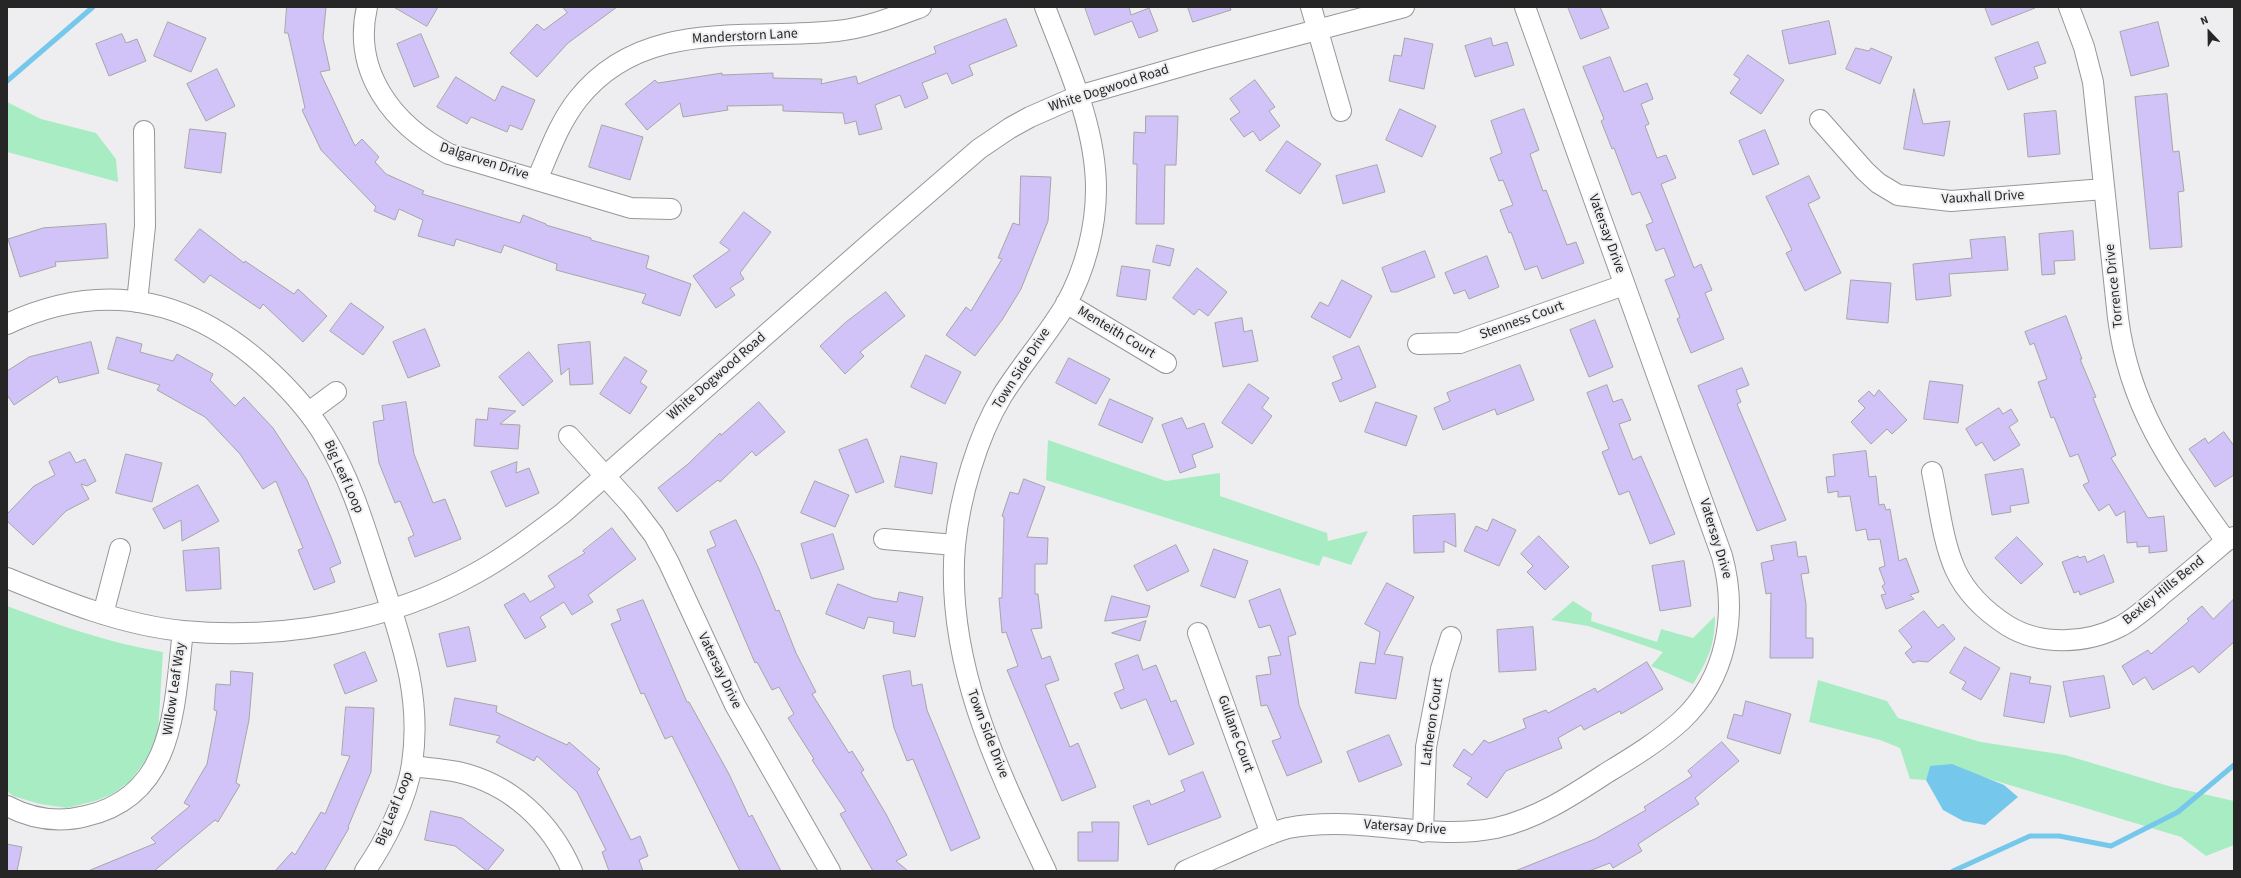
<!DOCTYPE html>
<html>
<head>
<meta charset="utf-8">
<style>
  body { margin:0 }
  #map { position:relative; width:2241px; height:878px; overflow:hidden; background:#eeeef0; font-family:"Source Sans 3",sans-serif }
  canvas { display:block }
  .frame { position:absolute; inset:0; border:8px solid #262627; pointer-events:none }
  .north { position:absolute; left:2189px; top:12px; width:40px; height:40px; -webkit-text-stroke:3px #eeeef0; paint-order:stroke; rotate:338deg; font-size:11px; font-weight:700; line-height:16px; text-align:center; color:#262627 }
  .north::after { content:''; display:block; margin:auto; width:14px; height:18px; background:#262627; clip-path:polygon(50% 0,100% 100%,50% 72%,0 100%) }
</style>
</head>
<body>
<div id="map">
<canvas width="2241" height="878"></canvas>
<div class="frame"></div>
<div class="north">N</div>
</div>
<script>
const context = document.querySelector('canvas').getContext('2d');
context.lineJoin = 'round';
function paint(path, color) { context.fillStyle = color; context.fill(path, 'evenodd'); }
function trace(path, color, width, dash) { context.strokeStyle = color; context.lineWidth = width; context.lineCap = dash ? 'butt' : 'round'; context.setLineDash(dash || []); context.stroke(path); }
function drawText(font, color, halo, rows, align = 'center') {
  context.font = font + ' "Source Sans 3",sans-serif'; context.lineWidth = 4; context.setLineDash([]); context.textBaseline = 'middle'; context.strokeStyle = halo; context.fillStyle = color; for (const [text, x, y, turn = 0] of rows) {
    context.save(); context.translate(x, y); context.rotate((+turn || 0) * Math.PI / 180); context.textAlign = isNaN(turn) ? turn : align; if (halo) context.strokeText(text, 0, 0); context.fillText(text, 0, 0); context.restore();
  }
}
paint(new Path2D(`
  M7,102L41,119L96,133L116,159L118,182L7,152Z
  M1048,440L1166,481L1220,473V496L1327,533L1328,541L1368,531L1351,565L1323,556L1319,566L1046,480Z
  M1573,601L1592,613L1591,621L1657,642L1661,629L1693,638L1715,616C1715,645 1708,660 1693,684L1651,666L1663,652L1588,626L1551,620Z
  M7,606C61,626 106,642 163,652L158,733L148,757L131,780L113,794L95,801L67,808L40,804L13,796L7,791Z
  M1818,680L1887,701L1898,718L1981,742L2065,755L2172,787L2234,801V845L2206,856L2181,837L1983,777L1930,766L1926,780L1910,779L1900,748L1880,740L1809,722Z`), '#a8ecc4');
paint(new Path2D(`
  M1952,764L2004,785L2018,797L1985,825L1963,821L1943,810L1926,780L1930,766Z`), '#75c8ec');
trace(new Path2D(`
  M7,81L93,7
  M1953,871L2030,836H2059L2111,846L2178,812L2234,765`), '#75c8ec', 5);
const building = new Path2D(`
  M287,7H326L323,38L330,70L320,72L355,146L362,139L379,157L375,162L386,174L424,191L422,194L520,223L523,215L546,224V225L591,238V240L649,256L646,268L691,284L680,316L642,303L646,294L556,270L557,264L504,245L501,253L456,239L454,246L418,236L423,220L399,209L395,220L374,211L376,207L321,150L302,110L305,108L288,33H285Z
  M394,7H438L427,26Z
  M563,7H617L568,43L537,77L510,53L537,24L544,30L567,13Z
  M1085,7H1129L1131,15L1149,8L1158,31L1139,38L1132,21L1095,35Z
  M1188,7H1230L1231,10L1193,22Z
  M1568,7H1600L1609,28L1581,39Z
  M1985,7H2035V8L1992,25Z
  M1006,19L1017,46L969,65L973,75L952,84L947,73L922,83L928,98L905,108L900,95L875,105L882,129L859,135L856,121L845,124L843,113L783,111V105L727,106L728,110L683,117L680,103L647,130L625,104L655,80L658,83L722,73V75L773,73V78L822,79L821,84L856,76L858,84L936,53L934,47Z
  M1829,21L1836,54L1789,64L1782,31Z
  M168,22L206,38L191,72L154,56Z
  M2158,22L2169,66L2131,76L2120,32Z
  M122,34L126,43L137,39L146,61L109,76L96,44Z
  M421,34L439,77L414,87L397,44Z
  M1405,38L1433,44L1424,89L1389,81L1394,55L1401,56Z
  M1491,38L1493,46L1507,42L1514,65L1475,77L1465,46Z
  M2038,42L2046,63L2034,67L2038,78L2008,90L1995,58Z
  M1856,48L1869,51L1871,48L1892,57L1880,84L1846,69Z
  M1748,55L1784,80L1761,114L1730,93L1740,79L1734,75Z
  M1610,57L1624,92L1647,83L1653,99L1641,104L1649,124L1645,126L1657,158L1666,155L1676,178L1661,184L1694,268L1701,264L1712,290L1705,293L1724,339L1691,353L1677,319L1680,317L1665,280L1675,276L1664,248L1656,251L1646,225L1653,222L1640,192L1632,195L1614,148L1612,149L1601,121L1604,119L1583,67Z
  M217,69L235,106L206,121L187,84Z
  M456,77L495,101L502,86L535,100L522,130L510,125L507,132L471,117L467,124L437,107Z
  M1255,80L1275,107L1269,111L1280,126L1260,141L1253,131L1244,137L1230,119L1240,112L1230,99Z
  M1914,89L1923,124L1950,121L1944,156L1904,149Z
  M2167,94L2173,152L2179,151L2184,191L2178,192L2182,247L2150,249L2135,97Z
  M1400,109L1436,126L1422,157L1386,140Z
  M1524,109L1539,150L1530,154L1543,191L1546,190L1567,245L1576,242L1584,263L1542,279L1537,266L1525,270L1511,232L1509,233L1500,210L1513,205L1503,180L1499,181L1490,158L1502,153L1491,121Z
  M2056,111L2060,154L2028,157L2024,114Z
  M1146,116H1178L1176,165H1165L1164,224H1136L1137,164H1133L1134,132L1145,133Z
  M602,125L643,137L630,180L589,167Z
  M190,129L226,133L221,173L185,168Z
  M1765,130L1779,164L1753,175L1739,141Z
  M1287,141L1321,164L1300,194L1266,171Z
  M1377,165L1385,192L1343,204L1336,176Z
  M1021,176L1051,177L1048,221L1021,289L1002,320L975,356L946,335L966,307L971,311L1002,259L998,258L1013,223L1019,225Z
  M1809,176L1820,198L1808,204L1841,273L1805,291L1786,253L1792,250L1766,197Z
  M744,212L771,232L740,273L744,279L730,288L735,295L716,308L693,276L730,250L720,243Z
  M106,224L108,258L55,262L56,266L20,277L8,239L43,228Z
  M200,229L244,263L245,261L294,294L298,289L327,316L303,342L263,304L260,309L210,275L204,283L175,260Z
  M2073,231L2075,260L2054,261L2055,274L2042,275L2039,234Z
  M2005,237L2008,270L1949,274L1951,296L1916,300L1913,264L1972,258L1970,240Z
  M1157,245L1174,249L1170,266L1153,262Z
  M1425,251L1435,277L1397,292H1391L1382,268Z
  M1487,256L1499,287L1469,299L1465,290L1454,294L1445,273Z
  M1122,266L1150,270L1146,300L1117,296Z
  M1197,268L1227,292L1208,316L1199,309L1194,315L1173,298Z
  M1342,280L1372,296L1350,338L1311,317L1320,302L1328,306Z
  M1851,280L1891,283L1888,323L1847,319Z
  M886,292L905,316L860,352L864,356L845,374L820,346L846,322Z
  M351,303L384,327L363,355L330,331Z
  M2066,316L2082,359H2080L2096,397L2093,398L2116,455L2111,458L2148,518L2164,516L2167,551L2149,553V546L2137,547V542L2127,543L2125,511L2116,516L2109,504L2099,511L2083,485L2089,482L2078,454L2070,457L2054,417L2051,418L2038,382L2047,379L2034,343L2030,345L2025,332Z
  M1242,318L1244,332L1252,330L1258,361L1223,367L1215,323Z
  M1595,320L1613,367L1589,377L1570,330Z
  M425,329L440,366L408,378L393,342Z
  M117,337L142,344L140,352L173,361L177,354L213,374L210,380L235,406L244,397L273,428L307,480L331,537L341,563L330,568L335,582L314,590L298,550L303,548L276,481L263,489L240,454L205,417L157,390L160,385L108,369Z
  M91,342L99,373L59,383L57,376L14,405L7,395V371L29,357Z
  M590,342L593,384L570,385L569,368L561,375L558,345Z
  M1359,346L1376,387L1340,402L1332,383L1342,379L1333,357Z
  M529,352L553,381L523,406L499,377Z
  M926,355L961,372L945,404L911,387Z
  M625,357L647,371L640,382L647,387L630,414L600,394Z
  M1069,358L1110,379L1096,404L1056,383Z
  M1520,365L1534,400L1497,415L1495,409L1443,430L1434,408L1450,401L1447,393Z
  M1742,368L1749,385L1736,390L1741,402L1737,404L1786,520L1757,531L1698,386Z
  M1930,381L1963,385L1958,423L1924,419Z
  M1249,384L1269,398L1262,408L1272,416L1252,444L1222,423Z
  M1607,385L1613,402L1622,399L1631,420L1619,424L1633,460L1641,456L1675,534L1650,544L1629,491L1619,495L1602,452L1609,449L1587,393Z
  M1879,390L1907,420L1892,434L1887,429L1871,444L1851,422L1865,408L1858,401L1869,391L1874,396Z
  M1110,399L1153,418L1142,443L1099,425Z
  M406,402L414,454L433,503L445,499L461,539L415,557L408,538L414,535L400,501L395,503L379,463L373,422L384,420L382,406Z
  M759,402L785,432L756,456L752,451L720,482L718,480L677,512L658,488L688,464L720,433L721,435Z
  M1376,402L1417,416L1406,446L1365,432Z
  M489,408L516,411L500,424L520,425L518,449L474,446L476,419L487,420Z
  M1999,408L2003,414L2011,409L2018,421L2009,427L2020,445L1994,461L1982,442L1976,446L1966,429Z
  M1182,418L1187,429L1204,423L1213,447L1192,455L1196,467L1180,473L1162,425Z
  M2224,432L2234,446V475L2215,487L2189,449L2205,438L2208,443Z
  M867,439L884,482L856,493L839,450Z
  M1866,451L1869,477L1876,476L1879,505L1884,504L1886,510L1890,509L1899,561L1906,558L1919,592L1910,595L1914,599L1886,609L1881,595L1886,594L1882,586L1885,584L1879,568L1885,566L1880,539L1868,540L1866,529L1856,531L1850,496L1838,497V491L1828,493L1826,477L1835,476L1833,455Z
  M70,452L76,463L85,459L96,481L87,486L81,484L89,499L66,511L33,545L7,521V514L34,486L55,475L49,462Z
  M126,454L162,463L152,502L116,493Z
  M901,456L937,463L932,494L895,487Z
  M517,462L516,473L529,468L539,493L506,507L491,472Z
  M2023,469L2029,503L2010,506L2011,512L1992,515L1985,475Z
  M1024,479L1045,487L1027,537L1048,538L1047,564H1035V594H1038L1042,628L1031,629L1042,659L1050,656L1059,680L1045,685L1070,747L1078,743L1096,787L1062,801L1007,670L1018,666L1006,632L1002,633L999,598H1002L1004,517L1002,516L1010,492L1018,494Z
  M815,481L849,495L835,527L801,513Z
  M198,485L219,521L182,541L181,520L164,529L153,509Z
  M1455,514L1456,547L1444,541V552L1414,553L1413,516Z
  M1493,519L1516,530L1499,566L1464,551L1476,526L1487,531Z
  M736,520L759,569L776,611L779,610L796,653L816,692L812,694L849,753L852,751L864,770L861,772L886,814L907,855L896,861L908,871H873L840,814L846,811L812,760L814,759L788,718L794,714L779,687L772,690L757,662L755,663L707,550L716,546L710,532Z
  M612,528L636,559L588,595L593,602L572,615L564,602L540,617L546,627L525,639L504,605L524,593L530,602L555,587L548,576L585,553L583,551Z
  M833,534L844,569L811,579L801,544Z
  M1539,536L1569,567L1545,590L1527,572L1533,566L1521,554Z
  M2017,537L2043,564L2021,584L1995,558Z
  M1796,542L1798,557L1806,556L1809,573L1801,574L1806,604V638H1813V658H1770L1771,593L1766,594L1761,563L1774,560L1771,546Z
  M1176,545L1189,571L1147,591L1134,566Z
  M219,548L221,589L186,591L183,551Z
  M1214,549L1248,561L1235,598L1201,586Z
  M2104,555L2114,582L2080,595L2079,591L2074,593L2062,562L2078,556L2079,558L2085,556L2087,562Z
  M1684,561L1691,606L1660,611L1652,566Z
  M1387,583L1414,597L1384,654L1403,657L1396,699L1355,693L1360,662L1375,664L1380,632L1365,624Z
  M838,584L873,598L897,602L899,592L923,597L915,637L893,633L894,622L868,617L864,629L826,614Z
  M1280,589L1296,634L1288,637L1299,705L1322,762L1287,776L1272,741L1281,738L1267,705L1261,706L1256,676L1271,674L1268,657L1281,655L1270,625L1259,628L1249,601Z
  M1112,596L1150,606L1147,617L1105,621Z
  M2234,599V642L2199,673L2193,666L2153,690L2145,677L2133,685L2122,666L2148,650L2151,654L2189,621L2187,619L2202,606L2213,619Z
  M643,600L687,702H689L729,774L749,817L752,815L781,871H740L672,736L665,739L644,693L641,694L611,624L621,620L617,610Z
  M1924,611L1938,628L1943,624L1955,639L1928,662L1918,661L1913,663L1905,653L1912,647L1899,631Z
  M1146,621L1140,641L1112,633Z
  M469,627L476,661L447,667L439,634Z
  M1533,627L1536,670L1499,672L1497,630Z
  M1965,647L2000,668L1981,700L1962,689L1966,682L1950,673Z
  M365,652L377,681L345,694L334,665Z
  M1138,655L1143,670L1156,665L1171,702L1176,700L1194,744L1169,755L1146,699L1121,709L1114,693L1124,689L1115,664Z
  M1647,662L1663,689L1621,714L1620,711L1584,730L1581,725L1558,738L1562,748L1506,771L1487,798L1467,784L1472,778L1453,766L1464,749L1472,755L1484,740L1489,743L1526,728L1523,719L1546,710L1548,713L1595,688L1597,692Z
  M231,671L253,673L249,720L236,783L240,785L218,822L215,820L154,871H88L156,843L151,838L190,806L184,803L207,764L217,711L214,710L216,684L230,685Z
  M910,671L912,686L922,684L927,710L980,838L951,851L913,759L907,761L894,728L883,676Z
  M2011,673L2031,677L2029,683L2051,686L2044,723L2004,716Z
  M2104,676L2110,708L2070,717L2063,682Z
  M455,698L497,706L496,712L567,745L569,742L600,769L597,772L631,840L640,836L648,856L639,860L643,871H609L602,852L606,850L577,792L537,756L534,761L496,742L500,736L450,725Z
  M1746,701L1791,714L1780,754L1727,738L1734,714L1742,716Z
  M346,707L374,708L371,772L348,827L349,828L324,871H275L292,852L295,855L321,812L325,814L350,756L342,755Z
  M1389,735L1402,765L1359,782L1347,752Z
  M1722,742L1739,761L1695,798L1699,804L1638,844L1642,851L1613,868L1610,863L1589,871H1515L1595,839L1646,810L1644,807L1692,776L1688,771Z
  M1203,772L1221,817L1148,845L1133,806L1149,800L1151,805L1185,791L1181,781Z
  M431,811L462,818L504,850L487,871L455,846L425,840Z
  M1092,822H1119L1118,861H1078V832H1092Z
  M7,844L22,847L17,871H7Z`);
paint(building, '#d1c2f8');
trace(building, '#a6a5a7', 1);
const minor = new Path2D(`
  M367,7C352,72 393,125 449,154L631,208L671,209
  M1045,7C1067,65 1096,126 1096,189C1096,228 1085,270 1066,304C1047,336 1022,364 1002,396C977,437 960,497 955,545C945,662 997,768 1046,871
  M1311,7L1341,111
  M2069,7L2084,47L2093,82L2118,318C2130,411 2174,468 2226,541
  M1820,120L1865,171L1878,183L1898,195L1951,201L2104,189
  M537,180C549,152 559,123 578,99C643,17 747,41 837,31C866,28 894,17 921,7
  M137,302L145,226L144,131
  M1066,303L1166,363
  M7,324C106,278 194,299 272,373C292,392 311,413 325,437C352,481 366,531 382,580C402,643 422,697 412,764C407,799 385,842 365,871
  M1418,344L1460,343L1624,285
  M309,412L336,392
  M569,436L632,506L654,535L669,563L735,705L830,871
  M1932,472C1939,504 1942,539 1955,569C1966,593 1986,612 2008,626C2041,646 2087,644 2121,626C2137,617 2150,605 2164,593C2185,576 2206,558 2226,541L2234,537
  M884,539L955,545
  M7,578C63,601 122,625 183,631C281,640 390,622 476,573C507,556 535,534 563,513L876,238L979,149L1010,128L1030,117L1078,96L1207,59L1404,7
  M103,614L120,549
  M1198,633L1271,834
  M412,766C427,768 443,769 458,772C511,784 551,822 572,871
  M7,806C32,819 59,823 86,816C176,796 174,704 183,631
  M1423,832L1426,747L1441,669L1451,637
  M1185,871C1207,861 1229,852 1251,842C1263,837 1276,831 1288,828C1303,825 1319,824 1335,824C1389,824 1441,839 1496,828C1536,819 1570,797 1605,774C1631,758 1658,742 1681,721C1727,678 1738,614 1722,556L1525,7`);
trace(minor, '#979799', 22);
trace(minor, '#fff', 20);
drawText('14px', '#262627', '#eeeef0', [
  ["Manderstorn Lane",745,37,-3],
  ["White Dogwood Road",1109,89,-18],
  ["Dalgarven Drive",484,162,18],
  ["Vauxhall Drive",1983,198,-3],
  ["Vatersay Drive",1606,234,70],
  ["Torrence Drive",2115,286,-96],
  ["Stenness Court",1522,321,-20],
  ["Menteith Court",1116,333,31],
  ["Town Side Drive",1022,369,-57],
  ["White Dogwood Road",717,377,-41],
  ["Big Leaf Loop",343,477,66],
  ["Vatersay Drive",1715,539,73],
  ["Bexley Hills Bend",2164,591,-39],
  ["Vatersay Drive",719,671,64],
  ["Willow Leaf Way",175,689,-82],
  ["Latheron Court",1433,722,-82],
  ["Town Side Drive",987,734,69],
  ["Gullane Court",1235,734,70],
  ["Big Leaf Loop",395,809,-68],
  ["Vatersay Drive",1405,828,4]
]);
</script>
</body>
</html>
